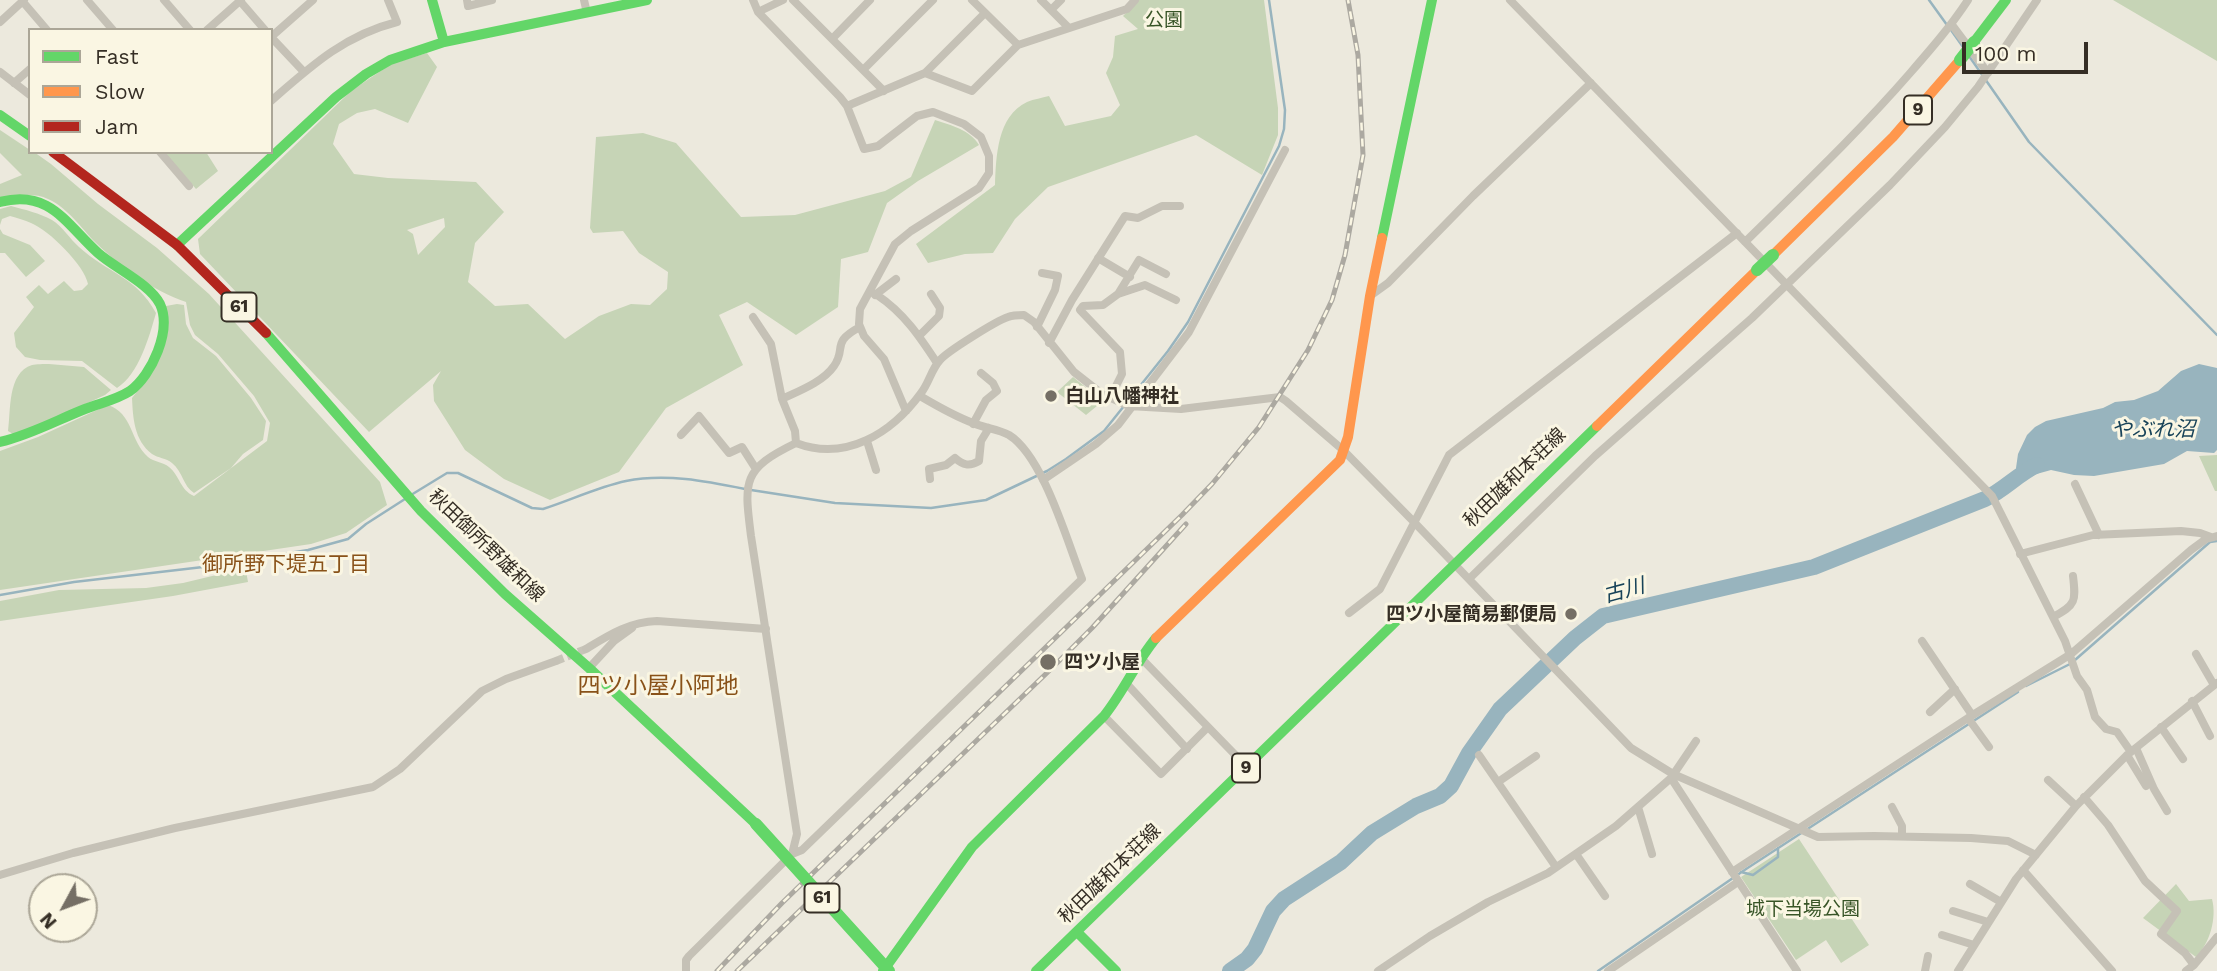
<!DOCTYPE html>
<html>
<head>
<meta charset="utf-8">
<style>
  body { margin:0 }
  #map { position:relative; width:2217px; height:971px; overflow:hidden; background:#ece9dd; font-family:"Work Sans",sans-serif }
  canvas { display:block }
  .legend { position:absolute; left:28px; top:28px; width:245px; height:126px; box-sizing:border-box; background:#faf6e3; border:2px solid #aba697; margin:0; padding:9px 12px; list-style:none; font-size:21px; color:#352e25 }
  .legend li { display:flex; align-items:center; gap:14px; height:35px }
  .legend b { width:35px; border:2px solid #aba697 }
  .north { position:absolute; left:28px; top:873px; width:70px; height:70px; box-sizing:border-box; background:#faf6e3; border:2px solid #aba697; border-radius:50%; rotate:229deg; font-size:19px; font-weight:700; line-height:28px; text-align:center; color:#352e25 }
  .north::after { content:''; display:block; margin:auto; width:24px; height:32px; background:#756f65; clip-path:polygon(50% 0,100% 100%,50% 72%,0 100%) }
  .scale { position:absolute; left:1962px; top:42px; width:126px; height:32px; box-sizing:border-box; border:4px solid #352e25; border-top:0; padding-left:9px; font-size:21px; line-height:24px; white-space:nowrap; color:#352e25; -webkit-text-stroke:5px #faf6e3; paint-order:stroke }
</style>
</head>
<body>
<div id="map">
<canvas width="2217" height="971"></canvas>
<ul class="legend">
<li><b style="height:9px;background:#63d668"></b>Fast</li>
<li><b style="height:9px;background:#ff974d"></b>Slow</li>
<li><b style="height:9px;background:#b3261e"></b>Jam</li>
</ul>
<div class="north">N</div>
<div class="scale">100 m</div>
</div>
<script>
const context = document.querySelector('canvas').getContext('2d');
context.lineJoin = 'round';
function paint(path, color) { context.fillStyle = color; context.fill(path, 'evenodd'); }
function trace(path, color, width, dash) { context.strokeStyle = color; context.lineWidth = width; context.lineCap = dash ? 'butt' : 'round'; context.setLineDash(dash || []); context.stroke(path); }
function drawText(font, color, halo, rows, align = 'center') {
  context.font = font + ' "Work Sans","Noto Sans JP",sans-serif'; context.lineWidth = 6; context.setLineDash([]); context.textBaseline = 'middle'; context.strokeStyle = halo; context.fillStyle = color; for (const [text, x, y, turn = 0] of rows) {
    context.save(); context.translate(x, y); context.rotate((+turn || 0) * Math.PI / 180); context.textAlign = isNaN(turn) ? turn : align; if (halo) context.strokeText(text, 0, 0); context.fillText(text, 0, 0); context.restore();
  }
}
paint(new Path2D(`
  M1139,0H1264L1278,108V135L1262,175L1196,135L1048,187L1015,219L993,253L965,254L928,263L916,244L995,185C996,157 997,116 1027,102C1034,99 1042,98 1049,96L1065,126L1111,116L1120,105L1106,73L1113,57L1115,36L1138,29L1123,16Z
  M2113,0H2217V61Z
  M427,53L437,67L408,123L375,109L357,113L339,124L333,144L354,174L388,178L476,182L504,212L475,243L468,282L495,306L528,304L565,339L599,316L631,304L650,305L667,289L668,272L639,253L623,231L593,233L590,228L596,137L643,133L676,143L741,217L795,215L885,191L911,177L935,120C951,125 970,130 979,145L918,181L887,203L868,252L841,259L838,307L796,335L747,302L719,315L743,365L666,408L619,472L550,500L504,479L465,450L434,401L433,385L441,371L369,432L200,254L198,239L351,91L391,64ZM444,218L445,227L418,255L413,234L407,230Z
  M0,130L30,150V152H34L51,164L98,204L157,248L209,294L380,482L387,505L346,533L311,544L0,590V451L38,437L108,405C133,413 130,441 148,457C154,462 163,462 169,467C180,476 180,490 194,496L267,441L270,423L254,396L218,354L195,335L190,325L186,302C153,291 121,267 96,243C81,228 68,208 48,199C33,192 16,196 0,198V184L22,175L0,153Z
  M164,152H206L218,171L196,189Z
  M11,206C26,210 39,213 52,220C63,227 70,239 79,247C107,273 136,276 156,313C149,337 139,374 117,388L82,361L40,360L25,357L16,347L14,333L34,307L26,297L39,285L48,294L64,281L74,291L82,290L88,284C85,266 49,230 31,223C25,220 17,218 10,216L2,219L0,225V209Z
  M0,229L3,234L30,245L45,261L26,277L5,253H0Z
  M177,304L184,305L186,324L193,338L216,356L251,398L266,421L263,440L243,454L231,468L194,493C183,486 183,472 172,463C166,458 158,458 152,454C134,440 133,418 132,398L153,371L164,339L166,306Z
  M49,364L84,367L111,390L105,395L40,425L13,434L8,431C11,411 7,373 32,365C36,364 44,364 49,364Z
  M1073,377L1103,401L1086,415L1057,392Z
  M2217,455V491H2215L2199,456Z
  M233,571H246L248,582L173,596L0,621V601L59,590L146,588L183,583Z
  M1799,839L1869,945L1841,963L1826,940L1796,960L1741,877Z
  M2176,884L2189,901L2212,899C2217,918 2210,943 2196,957L2143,918Z`), '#c6d4b6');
paint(new Path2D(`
  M2199,364L2217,368V450L2214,453L2187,451L2164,464L2094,476L2074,475L2051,470L2033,475L2017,474L2016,468L2018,454L2027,435L2035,427L2046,421L2103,408L2115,402L2134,400L2158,391L2181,371Z`), '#98b4be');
trace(new Path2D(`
  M1929,0L1947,25
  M1951,30L1963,47
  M1969,56L2029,142L2217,335
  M751,490L835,503L931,508L986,500L1047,471L1066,459L1104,431L1168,351L1188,322L1279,146L1284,129L1285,110L1269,0
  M411,495L447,473H458L532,508L543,509C571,500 598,487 626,481C665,473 706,481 745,489
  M0,595L74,582L203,567L308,550L348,539L366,524L405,499
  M2075,660L2210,542L2217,541
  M2026,686L2070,664
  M1741,872L1753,875L1778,857V848
  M1598,971L1746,869L2018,692`), '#98b4be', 2.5);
trace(new Path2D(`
  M1230,971L1247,959L1255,949L1273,911L1284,899L1341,862L1372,833L1416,806L1440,796L1451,786L1469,753L1500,709L1575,638L1603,616L1814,567L1985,499C2004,490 2018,474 2037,465`), '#98b4be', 16);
trace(new Path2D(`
  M556,661L586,649`), '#c7c4b8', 8, [8, 4]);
trace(new Path2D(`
  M87,0L113,30
  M164,0L190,30
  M239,0L265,30
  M467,0L468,6L492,0
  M584,0L587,13
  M753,0L758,12L840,97L847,106L864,149L878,146L917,116L933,112L964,124L981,137L989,156V173L979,188L911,231L895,244L860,309L859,324L864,336L884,359L906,411
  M793,0L884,91
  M972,0L1018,45
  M1041,0L1068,27
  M1510,0L1992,496L2065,641L2077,676L2087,690L2095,717L2106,729L2117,732L2131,752
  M23,2L47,30
  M1051,10L1061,0
  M758,12L783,0
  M0,22L24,0
  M1952,25L1988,73
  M207,30L241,0
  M271,37L313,0
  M271,37L304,72
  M832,39L870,0
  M863,70L933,0
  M0,72L30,95
  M925,73L972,91L1018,45L1127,9L1135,0
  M14,83L30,69
  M271,101C311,66 345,35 397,22L388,0
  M847,106L925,73L985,13
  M160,152L189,186
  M1745,242C1801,187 1859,132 1911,72C1931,49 1951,26 1968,0
  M1098,258L1130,277
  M1118,294L1139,260L1166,274
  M875,295L896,279
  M877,295C904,313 920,337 937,363
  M1370,296L1388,283L1473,196L1591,83
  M753,317L771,344L782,399L795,431L796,443
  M1037,327L1055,290L1058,276L1042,273
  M920,335L939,316L940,308L931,294
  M1049,343L1072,300L1125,216L1138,218L1162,206H1180
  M1110,398L1122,374L1120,352L1080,310L1083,306L1103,305L1118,294L1145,285L1176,300
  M782,399C799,391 823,382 834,366C847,348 830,343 860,327
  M973,424L986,400L997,391L993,383L981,373
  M681,435L699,416L729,453L742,447L756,469
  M867,441L876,470
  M930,479L929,469L946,465L955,458C963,465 969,467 979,461L981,441L989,428
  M1043,480L1096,444L1118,425L1189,332L1285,150
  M2075,484L2099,535
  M2020,554L2093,535L2181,531L2200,533L2211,537
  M1469,579L1595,456L1752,318L1890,185L1945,127L1978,87L2037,0
  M1349,613L1380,589L1449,455L1737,233
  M2053,617C2076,605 2076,601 2073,576
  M1922,641L1972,715
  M586,649C609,635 629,622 657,621L766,629
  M2196,654L2214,685
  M1140,657L1247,767
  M589,668L614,641L632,628
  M1126,683L1187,749
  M2192,701L2210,736
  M1930,712L1955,689
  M1104,716L1161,774L1208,727
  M1968,718L1989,747
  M2161,727L2183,759
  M2136,748L2154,789L2167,811
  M1479,755L1556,867
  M2127,755L2146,786
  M1671,778L1797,971
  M2048,780L2076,806
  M1498,782L1536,756
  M2084,797L2108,825L2145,881L2177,911L2161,934L2185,953L2194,965
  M1638,807L1652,854
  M1892,807L1902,826V836
  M792,854L797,834L751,536C744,481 742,469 796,443C846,462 892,433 921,393C929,383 931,370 940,360C948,351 996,321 1008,317C1013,315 1019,315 1024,315L1034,322L1074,372L1102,394L1129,406L1181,409L1280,397L1286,401L1343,450L1413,521L1631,748L1673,774L1818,837L1874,836L1971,838L2008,841L2036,855
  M1576,854L1605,896
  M2023,870L2112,971
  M1732,872L1968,718L2071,654L2191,550L2206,539L2217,536
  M0,875L73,853L175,828L373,787L400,769L482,691L506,679L556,661
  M1970,884L2001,902
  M1953,911L1988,922
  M1942,935L1974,945
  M686,971V960L689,956L792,854L802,850L1082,579C1067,541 1043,456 1009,435C998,429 984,428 973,423C954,416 937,406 920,396
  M1378,971L1430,936L1488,902L1548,873L1616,826L1671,778L1696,741
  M1608,971L1738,882
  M1925,971L1928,956
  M1958,971L2016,879L2076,806L2127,755L2217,683
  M2186,971L2194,965L2217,937`), '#c5c1b6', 8);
trace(new Path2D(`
  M432,0L444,42
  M1974,42L2006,0
  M0,115L30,136
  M0,202C50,189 66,224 98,253C115,268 150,284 160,304C172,330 152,375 130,391C116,400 100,403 85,409C57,420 30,435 0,442
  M1382,238L1432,0
  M177,245L336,97L366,74L390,60L444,42L647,0
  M266,333L421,511L505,594L589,668L756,824
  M1077,932L1116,971
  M883,971L972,847L1104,716C1124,691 1136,662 1156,638
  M1036,971L1597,426`), '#63d668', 10);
trace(new Path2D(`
  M1773,255L1893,137L1960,60
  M1597,426L1757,270
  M1156,638L1340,460L1348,437L1370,296L1382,238`), '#ff974d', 10);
trace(new Path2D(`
  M53,152L177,245L266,333`), '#b3261e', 10);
const rail = new Path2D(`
  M717,971L782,903L1182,515L1212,484L1259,427L1308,350L1332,300L1345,255L1363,155L1358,55L1348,0
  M737,971L1053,667L1092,628L1186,524`);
trace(rail, '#aca9a1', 5);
trace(rail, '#faf6e3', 2.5, [8]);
trace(new Path2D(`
  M1960,60L1974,42
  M1757,270L1773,255
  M756,824L889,971`), '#63d668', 12);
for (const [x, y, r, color] of [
  [1051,396,7,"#756f65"],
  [1571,614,7,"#756f65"],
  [1048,662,9,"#756f65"]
]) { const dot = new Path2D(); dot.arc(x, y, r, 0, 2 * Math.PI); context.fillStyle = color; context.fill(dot); trace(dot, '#faf6e3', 2.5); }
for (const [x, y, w] of [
  [1918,110,28],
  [239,307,35],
  [1246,768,28],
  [822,898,35]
]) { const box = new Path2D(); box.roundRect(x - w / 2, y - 14.5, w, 29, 5); context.fillStyle = '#faf6e3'; context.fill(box); trace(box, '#352e25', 2); }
drawText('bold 18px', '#352e25', null, [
  ["9",1918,110],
  ["61",239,307],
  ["9",1246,768],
  ["61",822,898]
]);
drawText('19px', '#385527', '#faf6e3', [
  ["公園",1164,20],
  ["城下当場公園",1803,909]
]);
drawText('bold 19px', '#352e25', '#faf6e3', [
  ["白山八幡神社",1065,396],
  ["四ツ小屋簡易郵便局",1557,614,"right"],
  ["四ツ小屋",1064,662]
], 'left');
drawText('19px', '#352e25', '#faf6e3', [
  ["秋田雄和本荘線",1515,478,-44],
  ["秋田御所野雄和線",486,546,44],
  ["秋田雄和本荘線",1110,874,-44]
]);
drawText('italic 21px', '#184359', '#faf6e3', [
  ["やぶれ沼",2153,430],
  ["古川",1624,591,-15]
]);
drawText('21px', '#895219', '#faf6e3', [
  ["御所野下堤五丁目",286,565]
]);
drawText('23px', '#895219', '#faf6e3', [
  ["四ツ小屋小阿地",658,686]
]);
</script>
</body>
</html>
